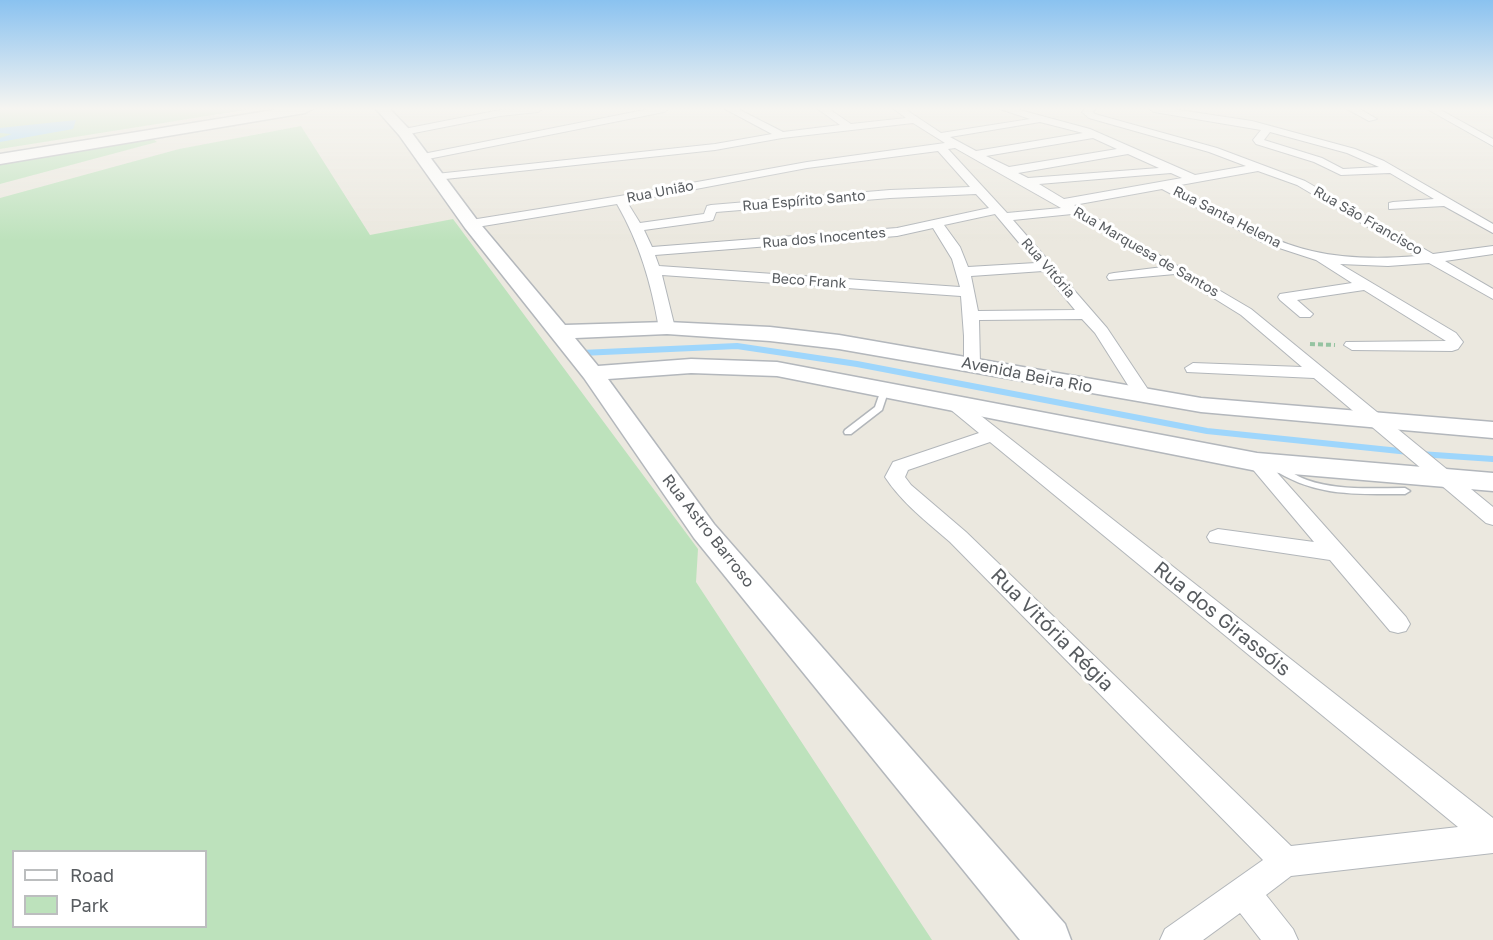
<!DOCTYPE html>
<html>
<head>
<meta charset="utf-8">
<style>
  body { margin:0 }
  #map { position:relative; width:1493px; height:940px; overflow:hidden; background:#ebe8df; font-family:"Golos Text",sans-serif }
  canvas { display:block }
  .legend { position:absolute; left:12px; top:850px; width:195px; height:78px; box-sizing:border-box; background:#fff; border:2px solid #bcbebf; margin:0; padding:8px 10px; list-style:none; font-size:18px; color:#585c60 }
  .legend li { display:flex; align-items:center; gap:12px; height:30px }
  .legend b { width:30px; border:2px solid #bcbebf }
</style>
</head>
<body>
<div id="map">
<canvas width="1493" height="940"></canvas>
<ul class="legend">
<li><b style="height:8px;background:#fff"></b>Road</li>
<li><b style="height:16px;background:#bde2bc"></b>Park</li>
</ul>
</div>
<script>
const context = document.querySelector('canvas').getContext('2d');
context.lineJoin = 'round';
function paint(path, color) { context.fillStyle = color; context.fill(path, 'evenodd'); }
function trace(path, color, width, dash) { context.strokeStyle = color; context.lineWidth = width; context.lineCap = dash ? 'butt' : 'round'; context.setLineDash(dash || []); context.stroke(path); }
function drawText(font, color, halo, rows, align = 'center') {
  context.font = font + ' "Golos Text",sans-serif'; context.lineWidth = 6; context.setLineDash([]); context.textBaseline = 'middle'; context.strokeStyle = halo; context.fillStyle = color; for (const [text, x, y, turn = 0] of rows) {
    context.save(); context.translate(x, y); context.rotate((+turn || 0) * Math.PI / 180); context.textAlign = isNaN(turn) ? turn : align; if (halo) context.strokeText(text, 0, 0); context.fillText(text, 0, 0); context.restore();
  }
}
paint(new Path2D(`
  M0,109H251L0,149Z
  M301,126L370,235L453,219L698,549L696,582L932,940H0V198L179,149ZM14,852H206V926H14Z
  M153,139L157,142L0,184V164Z`), '#bde2bc');
paint(new Path2D(`
  M76,120L73,129L0,142V138L12,134L0,133V128Z`), '#9ed6fc');
trace(new Path2D(`
  M581,353L737,346L857,364L1207,431L1409,452
  M1420,454L1493,459`), '#9ed6fc', 6);
const lane = new Path2D(`
  M882,387H885L889,389L882,410L851,434H845L844,432L845,430L875,407Z
  M1274,463C1286,467 1295,476 1307,480C1338,491 1373,488 1405,488L1410,491L1405,494C1354,494 1315,497 1271,468L1270,466Z`);
const street = new Path2D(`
  M543,109L538,112L500,116L404,135L399,132L404,129L500,110Z
  M649,109H669L664,112L423,160L418,157L423,154Z
  M725,109H738L783,132L840,125L818,109H829L851,124L906,118L894,109H905L941,133L1030,119L1000,109H1016L1090,129L1195,175L1246,166L1209,152L1089,118L1082,112L1085,109H1095L1093,112L1095,114L1217,148L1305,181L1433,254L1493,246V254L1445,261L1493,289V299L1429,263L1388,266L1340,264L1456,333L1463,342L1458,349L1452,351L1352,350L1344,345L1346,342L1446,341L1364,290L1297,300L1313,314L1310,317H1300L1280,300L1278,297L1280,294L1352,283L1316,260L1264,243L1162,189L1074,205L1251,309L1493,507V525L1486,523L1314,378L1187,372L1185,368L1193,363L1302,367L1241,315L1175,274L1109,280L1107,277L1109,274L1114,273L1163,267L1072,214L1013,220L1107,328L1153,397L1150,401H1138L1095,333L1082,319L979,320L980,364L972,369L964,364V336L961,296L662,275L675,328L667,333L659,328C651,283 640,244 617,204L471,228L465,224L471,220L620,196L807,162L945,143L913,123L782,138L715,150L436,180L430,177L436,174L715,144L772,134ZM1040,122L1083,133L976,151L950,137ZM1093,138L1117,149L1009,167L986,156ZM955,148L1061,208L1007,213L948,149ZM938,151L970,187L890,190L711,205L707,206L704,214L640,223L627,202L807,168ZM1128,154L1159,168L1028,178L1018,173ZM1258,171L1297,185L1417,256C1382,259 1346,259 1312,251C1263,240 1219,209 1175,186ZM1171,173L1182,178L1064,199L1039,184ZM976,194L989,208L897,228L652,247L644,230L709,221L713,220L716,212L890,198ZM995,214L1000,220L1036,263L968,267L960,247L944,225ZM933,228L952,259L960,287L659,266L655,255L897,236ZM1043,271L1075,310L978,311L971,276Z
  M1149,109H1173L1252,121L1355,149L1384,161L1493,224V233L1444,206L1389,209V203L1393,202L1434,199L1390,173L1341,175L1314,162L1256,144L1253,140L1261,130L1154,112ZM1270,132L1347,153L1379,167L1343,169L1322,158L1264,140Z
  M1347,109H1360L1377,119L1369,121Z
  M1427,109H1439L1493,139V146Z
  M951,396L957,397L1493,818V853L1291,876L1266,895L1293,929L1298,940H1261L1240,913L1203,940H1160L1165,929L1263,860L950,542C927,522 902,503 885,477L893,462L979,433L945,405L942,401L945,397ZM990,442L1458,827L1291,846L966,532L911,485L905,477L908,470Z
  M1257,456L1264,458L1406,617L1410,624L1406,631L1398,633L1390,631L1330,560L1210,542L1207,537L1210,532L1218,529L1314,542L1250,466L1247,462L1250,458Z`);
const secondary = new Path2D(`
  M280,109H312L305,113L0,164V154Z
  M376,109H390L409,129L477,220L565,325L667,322L770,327L839,335L1201,398L1493,422V438L1201,412L839,349L770,341L667,334L575,338L598,366L691,359L777,362L1257,453L1493,473V491L1257,471L777,376L691,373L608,379L714,524L1065,924L1071,940H1020L694,538L584,378L465,228L399,135Z`);
trace(lane, '#b2b6ba', 3);
trace(street, '#b2b6ba', 2);
trace(secondary, '#b3b7bc', 3);
trace(new Path2D(`
  M1310,344L1335,345`), '#95c3a1', 4, [5, 3]);
paint(lane, '#fff');
paint(street, '#fff');
paint(secondary, '#fff');
const sky = context.createLinearGradient(0, 0, 0, 241);
sky.addColorStop(0, '#8ac2f0');
sky.addColorStop(0.45, '#f6f5f1');
sky.addColorStop(1, '#f6f5f100');
context.fillStyle = sky;
context.fillRect(0, 0, 1493, 241);
drawText('14px', '#585c60', '#fff', [
  ["Rua União",660,192,-11],
  ["Rua Espírito Santo",804,201,-5],
  ["Rua Santa Helena",1227,217,27],
  ["Rua São Francisco",1368,221,30],
  ["Rua dos Inocentes",824,238,-5],
  ["Rua Marquesa de Santos",1146,252,30],
  ["Rua Vitória",1048,268,49],
  ["Beco Frank",809,281,4]
]);
drawText('16px', '#585c60', '#fff', [
  ["Avenida Beira Rio",1027,375,11],
  ["Rua Astro Barroso",708,531,52]
]);
drawText('20px', '#585c60', '#fff', [
  ["Rua dos Girassóis",1222,619,39],
  ["Rua Vitória Régia",1052,630,45]
]);
</script>
</body>
</html>
